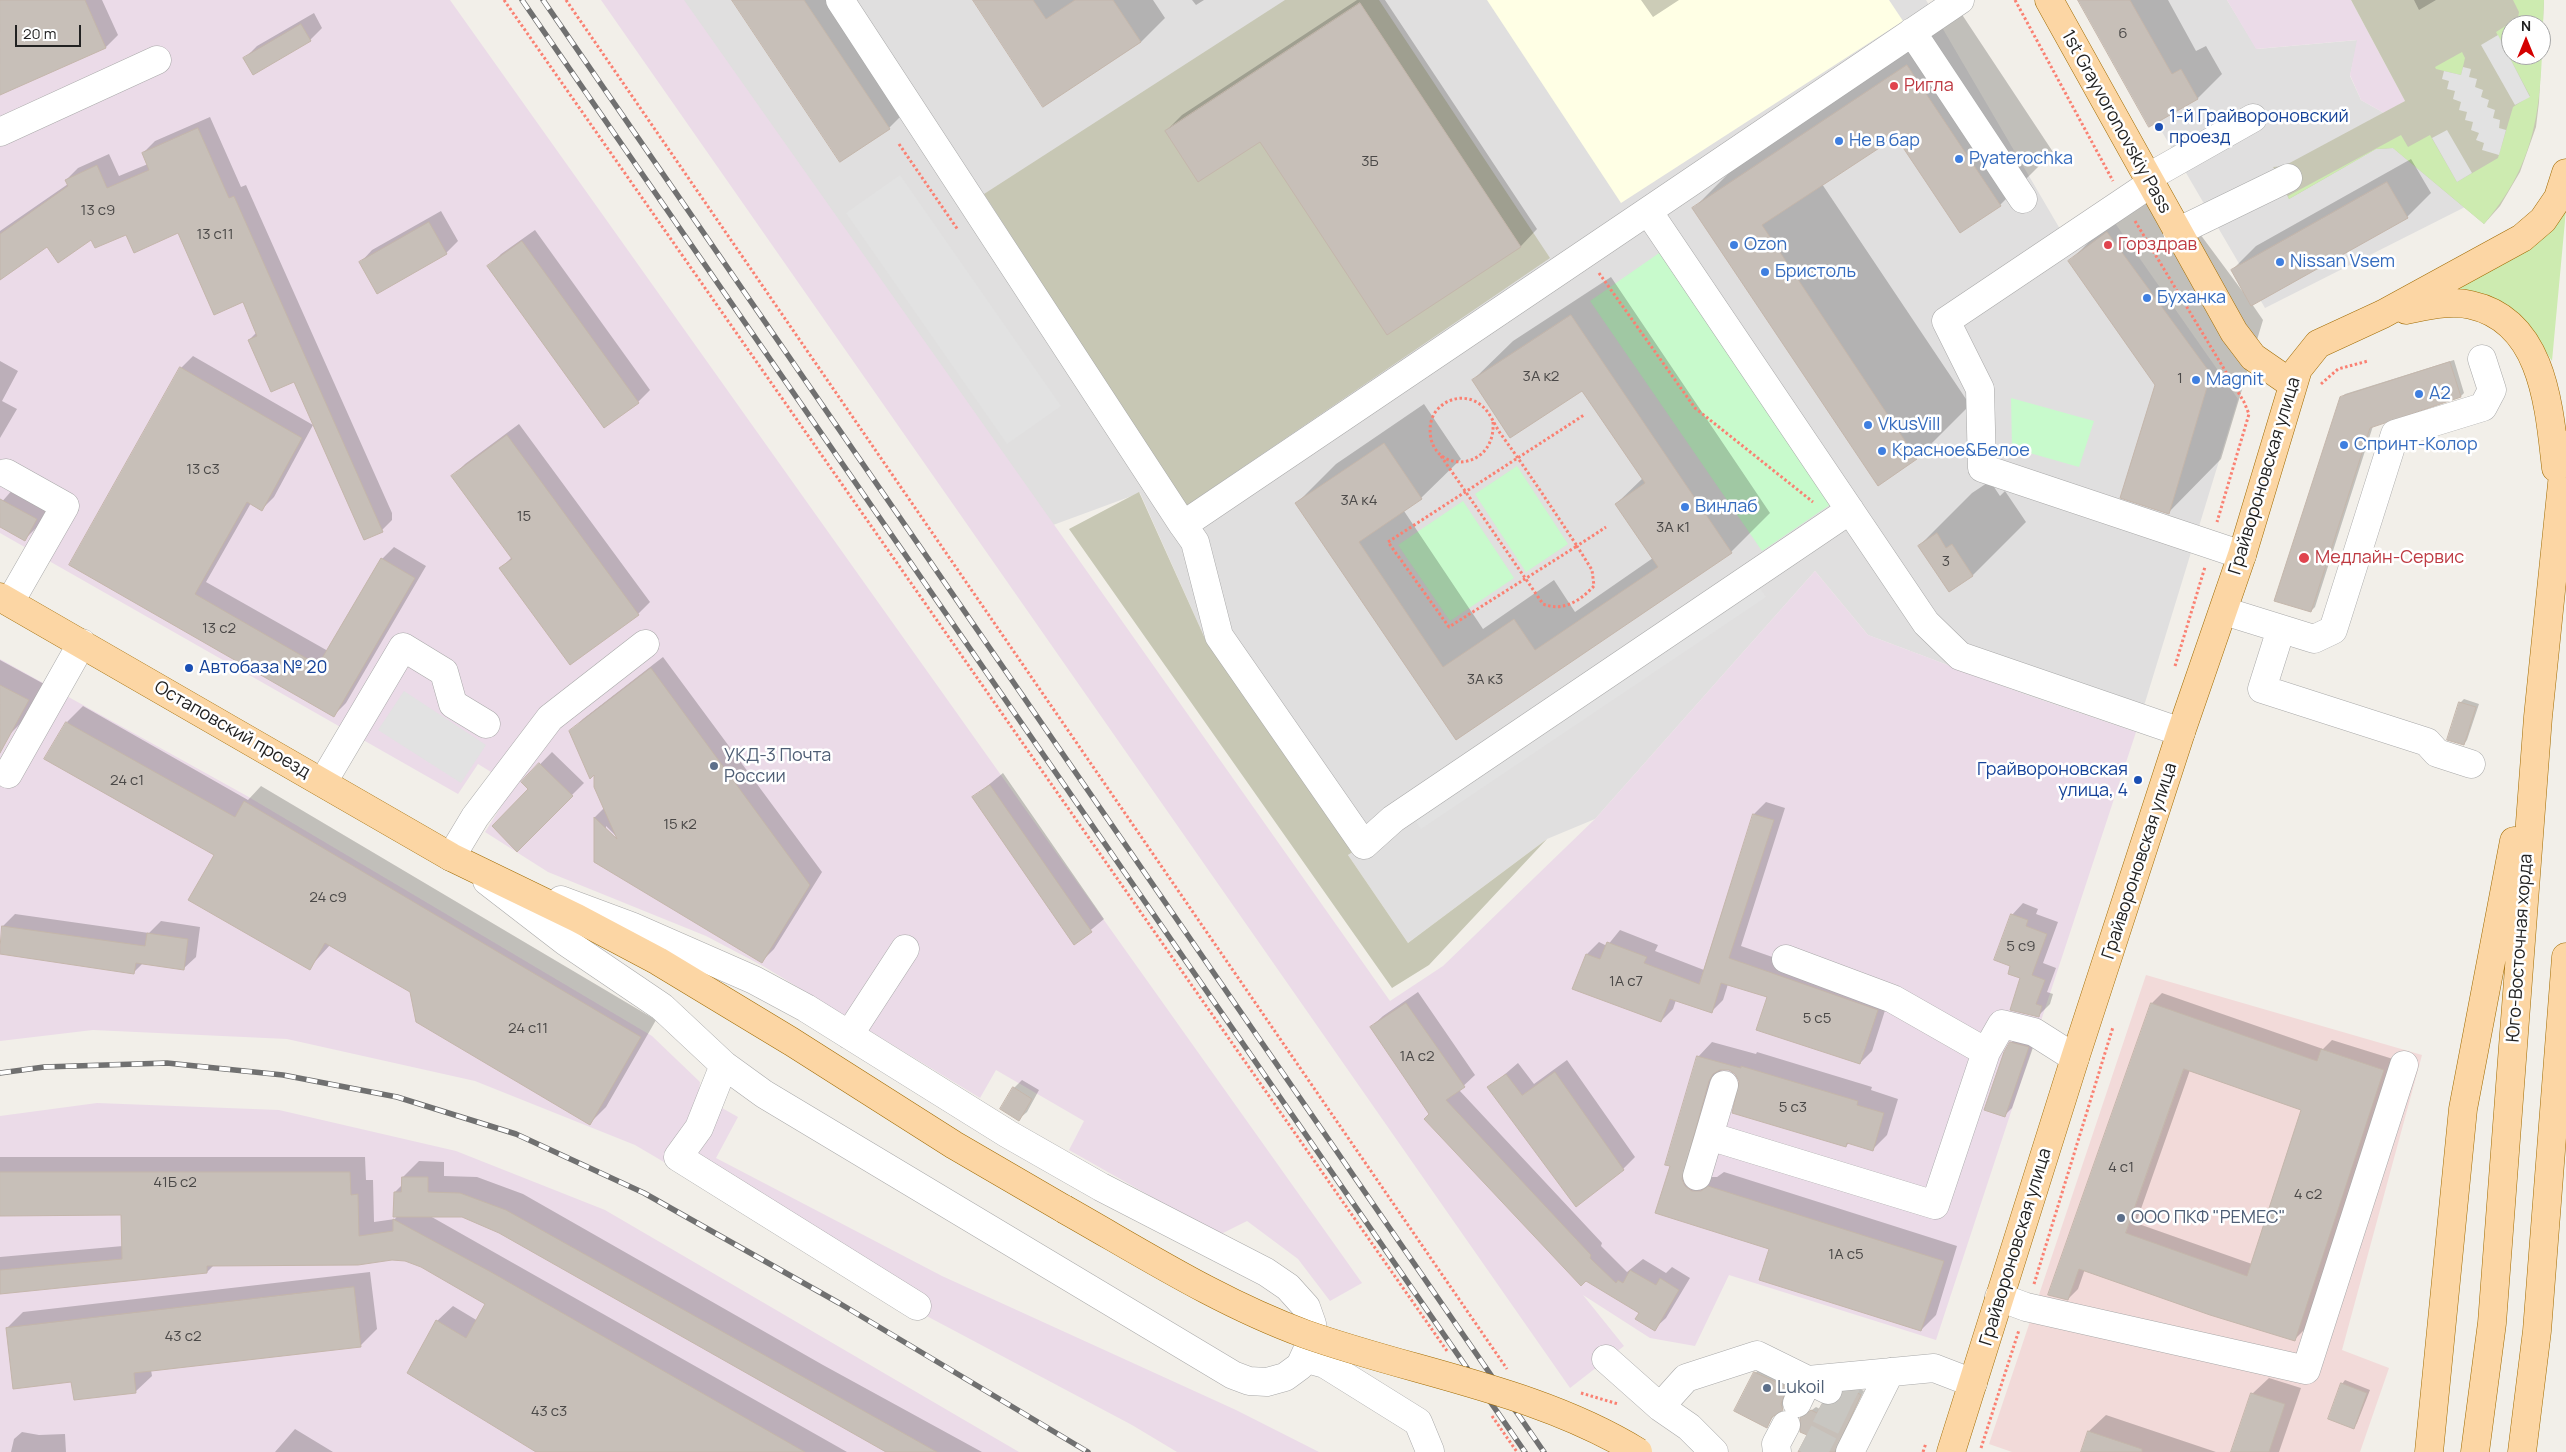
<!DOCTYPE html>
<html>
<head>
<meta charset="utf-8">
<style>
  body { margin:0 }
  #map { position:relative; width:2566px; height:1452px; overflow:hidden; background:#f2efe9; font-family:Manrope,sans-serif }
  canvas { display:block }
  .north { position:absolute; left:2501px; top:15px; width:50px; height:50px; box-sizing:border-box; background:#fff; border:1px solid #a7a7a7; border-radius:50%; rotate:0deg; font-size:14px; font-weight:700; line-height:20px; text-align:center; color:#222 }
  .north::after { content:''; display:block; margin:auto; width:18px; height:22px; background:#d40000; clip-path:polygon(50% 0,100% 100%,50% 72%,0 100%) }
  .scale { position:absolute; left:15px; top:25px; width:66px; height:22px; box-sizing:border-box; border:2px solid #222; border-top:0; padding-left:6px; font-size:15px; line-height:18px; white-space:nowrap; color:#222; -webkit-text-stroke:4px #fff; paint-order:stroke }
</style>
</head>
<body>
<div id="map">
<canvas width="2566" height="1452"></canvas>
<div class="north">N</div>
<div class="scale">20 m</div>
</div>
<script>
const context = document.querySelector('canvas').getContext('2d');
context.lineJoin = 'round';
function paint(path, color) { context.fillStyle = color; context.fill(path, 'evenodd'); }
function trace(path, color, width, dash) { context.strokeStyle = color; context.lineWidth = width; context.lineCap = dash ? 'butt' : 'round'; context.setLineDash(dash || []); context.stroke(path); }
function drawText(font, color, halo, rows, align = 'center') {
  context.font = font + ' Manrope,sans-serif'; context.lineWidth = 5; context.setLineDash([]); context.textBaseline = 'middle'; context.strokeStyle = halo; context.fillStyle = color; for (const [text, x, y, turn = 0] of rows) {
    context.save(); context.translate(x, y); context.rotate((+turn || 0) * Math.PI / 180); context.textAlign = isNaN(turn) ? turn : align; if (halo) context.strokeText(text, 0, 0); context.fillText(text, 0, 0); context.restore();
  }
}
paint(new Path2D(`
  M682,0H1926L2060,229L2101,203L2238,399L2136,732L2027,695L1868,635L1815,571L1595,819L1547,839L1408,943L1348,855L1364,845L1207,643L1140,493L1045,528Z
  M2085,0H2227L2257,49L2358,40L2350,76L2361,100L2384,113L2284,167H2273L2289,198L2376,149L2386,148H2393L2465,207L2265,308Z`), '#e0dfdf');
paint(new Path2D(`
  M2146,975L2422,1055L2342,1350L2389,1368L2360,1452H2012L1989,1444Z`), '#f2dad9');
paint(new Path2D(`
  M0,0H450L1362,1283L1330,1301L1298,1259L1247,1221L1219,1235L1069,1150L1084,1121L996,1070L980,1098L763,966L706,936L548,872L485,832L514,786L478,764L458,794L0,533Z
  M601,0H684L1390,1001L1443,966L1595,819L1815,571L1868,635L2027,695L2136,732L1936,1340L1729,1275L1695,1346L1650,1338L1583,1295L1624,1346L1570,1388Z
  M2227,0H2351L2405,101L2384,113L2361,100L2350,75L2357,40L2256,49Z
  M0,659L247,796L652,1036L700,1082L699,1095L738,1117L716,1158L942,1276L1236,1410L1319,1452H1177L1132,1425L921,1313L635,1145L475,1081L287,1039L93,1030L0,1041Z
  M97,1103L279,1110L456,1151L605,1210L1019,1452H0V1116Z`), '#ebdbe8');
paint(new Path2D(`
  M1487,0H1889L1903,21L1621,203Z`), '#ffffe5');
paint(new Path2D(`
  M1285,0H1379L1550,258L1186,506L984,194Z
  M2351,0H2544L2539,102L2536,127L2520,172L2500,206L2484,224L2393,148L2376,149L2289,199L2273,167L2284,166L2405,101ZM2511,25H2541V55H2511Z
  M1139,492L1207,643L1364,845L1348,855L1408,943L1547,839L1429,965L1392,988L1069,529Z`), '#c7c7b4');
paint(new Path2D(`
  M2513,0H2544C2540,89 2546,152 2484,224L2393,148L2376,149L2289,199L2288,196L2401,135L2408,147L2430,135L2457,182L2498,158L2513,107L2530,96L2496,32L2518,18L2519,12ZM2511,25H2541V55H2511Z
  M2462,52L2465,58L2461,75L2436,69L2435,67Z
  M2566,210L2552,361L2538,340L2482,295L2460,289L2439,290Z`), '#cdebb0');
paint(new Path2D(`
  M1662,251L1834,502L1762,551L1590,301Z
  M2011,398L2094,421L2079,467L2012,448Z
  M1517,466L1568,544L1526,572L1475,494Z
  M1463,501L1514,578L1450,621L1398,545Z`), '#c8facc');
paint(new Path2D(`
  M2498,35L2530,97L2515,105L2481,45Z
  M2463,67L2471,69L2469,77L2477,79L2475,87L2483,90L2481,97L2489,100L2487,107L2495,110L2493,118L2500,120L2499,128L2506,130L2499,155L2482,150L2484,143L2476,140L2479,133L2471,130L2473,122L2465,120L2467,112L2459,110L2461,102L2453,99L2455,91L2447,89L2449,81L2442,79L2444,71L2461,75Z
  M2447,130L2472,173L2457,182L2432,138Z
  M900,175L1061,406L1007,444L846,213Z
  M1755,581L1766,597L1421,829L1410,813Z
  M404,691L486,745L461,783L378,730Z`), '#e2e2e2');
paint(new Path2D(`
  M0,0H102L118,35L106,47L0,94Z
  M734,0H831L905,112L889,128Z
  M974,0H1153L1165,18L1141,42L1044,105Z
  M1192,0H1204L1196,5Z
  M1357,0H1385L1537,229L1521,246L1388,333L1260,140L1166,131L1182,115Z
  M1641,0H1679L1653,17Z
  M2079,0H2168L2196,51L2206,46L2222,74L2198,98L2150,125Z
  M2414,0H2436L2419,10Z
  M314,13L322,28L310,40L245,58L257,46Z
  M1961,13L2053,152L2000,205L1896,135L1822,184L1970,405L1917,458L1878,484L1694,208L1747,155Z
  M210,117L241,187L246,185L392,513V520L380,532L294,380L249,340L257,332L243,300L178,231L126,233L47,246L0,278V231L68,184L66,180L78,168L109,154L119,176L148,164L143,153L155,141Z
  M2411,159L2431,193L2407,217L2252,304L2263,320L2221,459L2168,513L2156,385L2070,261L2123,208L2160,180L2243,292L2232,270L2256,246Z
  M441,211L458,241L446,253L360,263L372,250Z
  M535,230L650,390L638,402L489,266L501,254Z
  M1611,277L1770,513L1731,552L1456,738L1297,503L1336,464L1424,404L1461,459L1421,498L1404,511L1483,629L1554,580L1575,612L1653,558L1616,504L1643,478L1583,390L1473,380L1513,341Z
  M193,356L313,425L274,497L262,509L251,503L206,582L328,651L382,559L394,547L426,566L346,703L334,715L70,564L181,368Z
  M2454,360L2464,393L2461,396L2373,426L2315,607L2311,611L2341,398L2345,394Z
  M0,361L18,371L2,401L17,409L0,438Z
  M519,424L650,602L638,614L501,568L512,557L453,476L465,464Z
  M1990,481L2000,496L2005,491L2026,522L1973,575L1949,591L1919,546L1972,493Z
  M14,488L48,507L37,527L25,539L0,526V504Z
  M663,657L822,872L774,949L762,961L595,862V817L604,808L595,772L571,732L583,719ZM606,826L622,842L620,844L606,830Z
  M0,660L44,684L25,719L9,735L0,730Z
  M2464,699L2479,704L2467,740L2464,744L2460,703Z
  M83,706L248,800L261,786L656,1020L606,1107L590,1123L411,991L330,945L309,968L216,855L67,722Z
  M552,752L584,783L517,850L530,789L523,782Z
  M1003,773L1104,919L1075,943L974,797Z
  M1766,802L1785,808L1741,946L1889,998L1872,1051L1860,1063L1768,997L1728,984L1723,1000L1711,1012L1676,1000L1673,1009L1661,1021L1587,954L1599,942L1607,946L1620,930L1658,945L1655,951L1704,970L1754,814Z
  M2023,903L2038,909L2036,914L2058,922L2043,963L2056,968L2047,992L2053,994L2050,1004L2038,1016L2022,977L2012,965V915Z
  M15,914L149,933L161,921L200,927L196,957L183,969L143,963L133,973L0,953L3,926Z
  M1418,992L1475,1075L1459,1090L1602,1243L1601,1246L1627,1272L1643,1259L1666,1273L1672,1267L1690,1278L1666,1318L1654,1329L1641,1312L1430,1114L1371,1027L1383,1016Z
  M2162,993L2323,1049L2332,1040L2393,1059L2305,1329L2295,1339L2085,1269L2078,1289L2068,1299L2050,1294L2152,1003ZM2190,1070L2303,1109L2252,1264L2136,1223Z
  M2019,1035L2036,1039L2012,1108L2004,1116L2011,1043Z
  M1712,1042L1756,1054L1757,1052L1872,1087L1871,1090L1898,1099L1887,1135L1873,1149L1850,1142L1846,1146L1740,1081L1736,1073L1729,1069H1722L1696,1156L1707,1177H1717L1724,1172L1957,1246L1936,1315L1921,1330L1771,1248L1656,1212L1671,1165L1698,1057Z
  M1567,1060L1635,1157L1623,1169L1489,1088L1518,1063L1534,1084Z
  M1022,1080L1039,1090L1027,1112L1019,1119L1014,1088Z
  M0,1157H365L366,1180H373L374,1222L395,1219L398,1215L395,1192L403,1184V1177L419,1161L444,1162V1176L477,1177L523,1194L823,1365L982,1452H889L500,1232L462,1216H430L847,1452H538L437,1321L453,1306L478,1321L487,1304L421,1266L405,1260L392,1259L214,1265L207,1272L0,1292V1257L123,1246V1214L0,1215Z
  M370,1272L377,1329L361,1345L151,1370L152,1376L135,1392L73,1381L7,1328L23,1312Z
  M1759,1370L1790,1384L1785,1399L1786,1405L1775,1414L1767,1426L1755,1373Z
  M2269,1378L2301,1388L2279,1452H2233L2252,1394Z
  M2345,1380L2370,1390L2357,1423L2354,1427L2342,1384Z
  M1858,1388L1864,1391L1839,1440L1837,1452H1800L1809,1435L1805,1415L1816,1407L1820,1409L1826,1401H1839L1848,1389Z
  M2106,1415L2216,1452H2082L2089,1431Z
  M295,1429L333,1452H275Z
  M22,1432L39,1435L65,1434L66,1452H11L14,1439Z`), '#0003');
const building = new Path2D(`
  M0,0H85L106,48L0,95Z
  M732,0H804L890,129L840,162Z
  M973,0H1033L1046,19L1075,0H1113L1141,42L1043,107Z
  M2078,0H2130L2172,74L2181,69L2198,99L2149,127Z
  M1360,3L1521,247L1387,335L1260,142L1198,182L1165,131Z
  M301,24L311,41L253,75L243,58Z
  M1907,65L2001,206L1960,233L1896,137L1762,225L1917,459L1878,486L1692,208Z
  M198,128L229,198L234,196L383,532L364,540L294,382L271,392L248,340L257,336L243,302L214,315L178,233L134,253L126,235L95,248L91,240L58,263L47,247L0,280V234L68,186L65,180L97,165L107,188L149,170L142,153Z
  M2387,182L2408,218L2251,306L2231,270Z
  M429,222L447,254L377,294L359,262Z
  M2107,232L2211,374L2169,514L2120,498L2155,385L2068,261Z
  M522,241L639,403L604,428L487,266Z
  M1571,315L1732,553L1456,740L1295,503L1384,443L1422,499L1359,542L1443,667L1514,619L1535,650L1658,567L1615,504L1645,483L1582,391L1510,438L1472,380Z
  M2450,362L2461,397L2370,428L2311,612L2274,601L2340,397Z
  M180,367L302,438L262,511L247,502L195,594L318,665L381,558L415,578L334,717L69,565Z
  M507,435L639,615L570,665L499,568L512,559L451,476Z
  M0,499L37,519L25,541L0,527Z
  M1937,533L1946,548L1952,544L1973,576L1949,592L1918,546Z
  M651,668L810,885L762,963L594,862V817L617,839L594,787V775L590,779L569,731Z
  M0,685L29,700L0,753Z
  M2459,702L2476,707L2464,745L2447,740Z
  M66,722L235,817L244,801L641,1037L590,1125L416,1022L410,992L325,943L310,970L188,900L214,855L44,759Z
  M539,763L573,796L517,852L492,826L528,789L521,782Z
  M990,785L1092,932L1074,945L972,797Z
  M1753,814L1774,820L1729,958L1878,1010L1860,1064L1756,1030L1767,997L1721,983L1712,1013L1670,999L1661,1022L1572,989L1586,954L1600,959L1607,942L1647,957L1644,963L1699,984Z
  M2011,914L2028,920L2026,926L2047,934L2032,975L2045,980L2036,1004L2042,1006L2039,1017L2010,1010L2020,978L2008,974L2010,966L1994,960Z
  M2,926L145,946L147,933L188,939L184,970L136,963L134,974L0,954Z
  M1406,1003L1465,1087L1446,1100L1591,1255L1590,1258L1616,1283L1618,1280L1623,1283L1630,1270L1656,1285L1660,1278L1679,1290L1655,1331L1635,1319L1639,1313L1586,1281L1581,1286L1424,1119L1429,1114L1370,1027Z
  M2151,1003L2317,1061L2321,1049L2384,1070L2295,1341L2210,1315L2079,1269L2068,1300L2048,1295ZM2184,1069L2301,1110L2247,1276L2126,1233Z
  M2010,1042L2029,1047L2005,1117L1984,1110L2004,1052Z
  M1697,1056L1741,1068V1066L1858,1101L1857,1105L1884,1113L1873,1151L1847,1143L1846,1147L1732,1113L1739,1081L1735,1074L1729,1070H1720L1713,1074L1709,1081L1682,1179L1685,1186L1692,1191H1701L1708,1186L1944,1261L1921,1331L1759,1280L1769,1249L1655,1213L1670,1166L1665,1165Z
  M1555,1072L1624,1170L1576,1207L1487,1087L1506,1074L1522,1095Z
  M1013,1087L1032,1099L1019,1121L1000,1109Z
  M0,1172H350L351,1195L358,1194L359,1236L393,1231V1219L491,1272L805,1452H536L407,1373L436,1320L466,1338L485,1304L421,1267L405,1261L392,1260L358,1265L207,1266V1273L0,1294V1270L122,1259L121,1215L0,1216Z
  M402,1177H428V1192L460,1193L506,1210L937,1452H886L499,1233L462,1217H393L394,1192H401Z
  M354,1287L361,1347L134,1373L136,1393L74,1400L71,1382L13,1389L6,1328Z
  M1754,1372L1787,1387L1781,1404L1783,1410L1772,1417L1767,1428L1734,1411Z
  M2341,1383L2367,1393L2354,1429L2328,1419Z
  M1854,1391L1861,1395L1835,1452H1798L1807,1435L1800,1432V1418L1811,1410L1817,1413L1822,1404L1829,1406L1836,1403L1843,1392Z
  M2251,1393L2285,1404L2269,1452H2231Z
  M2088,1431L2142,1449V1452H2081Z`);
paint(building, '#c7bfb8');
trace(building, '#c4b6ab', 1);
trace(new Path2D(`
  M1828,1390L1859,1406
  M1819,1409L1850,1424
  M1805,1438L1832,1452`), '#c8c6c1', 28, [28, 14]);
const minor = new Path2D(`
  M840,0L1183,525L1648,211
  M1960,0L1648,211L1926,623L1960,656L2181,732
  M1912,32L2023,199
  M0,132L157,60
  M2147,178L2253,118
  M2150,184L1946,321L1980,389L1982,468L2242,555
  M2177,232L2288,178
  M6,473L65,506L10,602
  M1183,525L1195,542L1219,636L1364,845L1393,819L1850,510
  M2224,611L2314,639L2333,630L2395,434L2483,407L2492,390L2482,359
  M2281,629L2262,689L2427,742L2437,753L2471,764
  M8,774L82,643
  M323,782L403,647L444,672L453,704L486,724
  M451,857L475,817L550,718L645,644
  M487,881L566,942L662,1007L724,1065L764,1094L1233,1375L1249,1381L1267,1382L1285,1377L1300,1366L1311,1342L1312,1324L1306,1307L1288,1287L1266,1272L1101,1187L1008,1134L806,1008L754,980L631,926L561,900
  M1786,959L1893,999L1986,1052
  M849,1035L905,949
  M724,1065L699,1128L678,1157L917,1306
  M1724,1085L1709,1136L1935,1205L1986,1052L2002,1024L2034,1032L2075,1058
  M1697,1176L1709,1136
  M1999,1297L2026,1307L2306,1370L2404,1065
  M1304,1358L1325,1364L1418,1422L1430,1451
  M1606,1359L1660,1407L1689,1427L1714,1452
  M1797,1403L1808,1380L1934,1368L1973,1383
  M1660,1407L1686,1378L1757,1355L1828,1390
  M1777,1452L1776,1444L1786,1425
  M1850,1452L1890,1372`);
const major = new Path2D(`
  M2049,0L2234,332L2253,357L2292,384
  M2406,310C2427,306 2450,300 2471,305C2544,321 2549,408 2556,468
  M0,597L451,857L577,918L658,961L792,1042L954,1145L1064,1209
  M1951,1452L2075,1058L2181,732L2242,555L2298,369L2318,344L2383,314L2522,238L2543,220L2558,198L2566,173
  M2429,1452L2463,1109L2514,841
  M2475,1452L2492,1323L2538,717L2566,445
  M2522,1452L2537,1331L2566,957`);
trace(minor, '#a9a9a9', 29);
trace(major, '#a06b00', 29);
trace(new Path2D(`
  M504,0L1447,1351
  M566,0L1507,1369
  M2015,0L2113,181
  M899,144L958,230
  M2135,221L2244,402L2249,414L2217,522
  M1599,273L1695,408L1813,502
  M2321,384L2338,369L2368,361
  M1493,422C1496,468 1440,475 1431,439C1429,429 1430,418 1437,410C1448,397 1467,394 1481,405C1490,412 1494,424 1500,433C1527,470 1552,508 1577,546L1449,627L1388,542L1584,415
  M1441,456L1543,604C1563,612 1580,601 1594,586L1592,570L1577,546L1606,527
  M2175,666L2205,567
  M2034,1284L2113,1027
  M1581,1393L1618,1404
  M1492,1416L1517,1452
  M1981,1448L2019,1330
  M1923,1452L1926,1443`), '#fa8072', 3, [2.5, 2.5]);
trace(minor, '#fff', 28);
trace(major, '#fcd6a4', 28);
const rail = new Path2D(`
  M522,0L1525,1452
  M543,0L1544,1452
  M0,1073L44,1067L167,1063L283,1075L397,1097L516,1134L644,1193L839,1303L1088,1452`);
trace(rail, '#707070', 5.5);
trace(rail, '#fff', 4, [11]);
const majorBridge = new Path2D(`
  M1064,1209C1142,1253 1220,1303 1305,1334C1415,1373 1537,1390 1638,1452`);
trace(majorBridge, '#a06b00', 29, []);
trace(majorBridge, '#fcd6a4', 28);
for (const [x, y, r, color] of [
  [1894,86,5,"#e0444e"],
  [2159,127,5,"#1a4fb4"],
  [1839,141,5,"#3f7fe0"],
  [1959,159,5,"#3f7fe0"],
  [1734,245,5,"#3f7fe0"],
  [2108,245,5,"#e0444e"],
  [2280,262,5,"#3f7fe0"],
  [1765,272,5,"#3f7fe0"],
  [2147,298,5,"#3f7fe0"],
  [2196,380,5,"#3f7fe0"],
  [2419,394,5,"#3f7fe0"],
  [1868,425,5,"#3f7fe0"],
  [2344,445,5,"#3f7fe0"],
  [1882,451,5,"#3f7fe0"],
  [1685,507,5,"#3f7fe0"],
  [2304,558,6,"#e0444e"],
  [189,668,5,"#1a4fb4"],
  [714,766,5,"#5c6f8a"],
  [2138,780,5,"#1a4fb4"],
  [2121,1218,5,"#5c6f8a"],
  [1767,1388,5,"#5c6f8a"]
]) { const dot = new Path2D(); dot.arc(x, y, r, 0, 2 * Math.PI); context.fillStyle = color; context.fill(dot); trace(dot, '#fff', 2); }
drawText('15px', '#4b4948', null, [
  ["6",2123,34],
  ["3Б",1370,162],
  ["13 с9",98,211],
  ["13 с11",215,235],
  ["3А к2",1541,377],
  ["1",2180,379],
  ["13 с3",203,470],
  ["3А к4",1359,501],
  ["15",524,517],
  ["3А к1",1673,528],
  ["3",1946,562],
  ["13 с2",219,629],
  ["3А к3",1485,680],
  ["24 с1",127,781],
  ["15 к2",680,825],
  ["24 с9",328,898],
  ["5 с9",2021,947],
  ["1А с7",1626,982],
  ["5 с5",1817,1019],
  ["24 с11",528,1029],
  ["1А с2",1417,1057],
  ["5 с3",1793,1108],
  ["4 с1",2121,1168],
  ["41Б с2",175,1183],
  ["4 с2",2308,1195],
  ["1А с5",1846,1255],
  ["43 с2",183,1337],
  ["43 с3",549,1412]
]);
drawText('18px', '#be3a42', '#fff', [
  ["Ригла",1904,86],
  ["Горздрав",2118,245],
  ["Медлайн-Сервис",2315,558]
], 'left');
drawText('18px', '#164399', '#fff', [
  ["1-й Грайвороновский",2169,117],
  ["проезд",2169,138],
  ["Автобаза № 20",199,668],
  ["Грайвороновская",2128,770,"right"],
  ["улица, 4",2128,791,"right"]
], 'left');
drawText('18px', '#222', '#fff', [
  ["1st Grayvoronovskiy Pass",2116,122,61],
  ["Грайвороновская улица",2265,476,-73],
  ["Остаповский проезд",232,730,30],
  ["Грайвороновская улица",2140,861,-72],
  ["Юго-Восточная хорда",2520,948,-86],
  ["Грайвороновская улица",2016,1247,-73]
]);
drawText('18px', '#366cbe', '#fff', [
  ["Не в бар",1849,141],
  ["Pyaterochka",1969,159],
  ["Ozon",1744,245],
  ["Nissan Vsem",2290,262],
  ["Бристоль",1775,272],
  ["Буханка",2157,298],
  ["Magnit",2206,380],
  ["A2",2429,394],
  ["VkusVill",1878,425],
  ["Спринт-Колор",2354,445],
  ["Красное&Белое",1892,451],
  ["Винлаб",1695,507]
], 'left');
drawText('18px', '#4e5e75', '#fff', [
  ["УКД-3 Почта",724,756],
  ["России",724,777],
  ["ООО ПКФ \"РЕМЕС\"",2131,1218],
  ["Lukoil",1777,1388]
], 'left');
</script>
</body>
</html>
